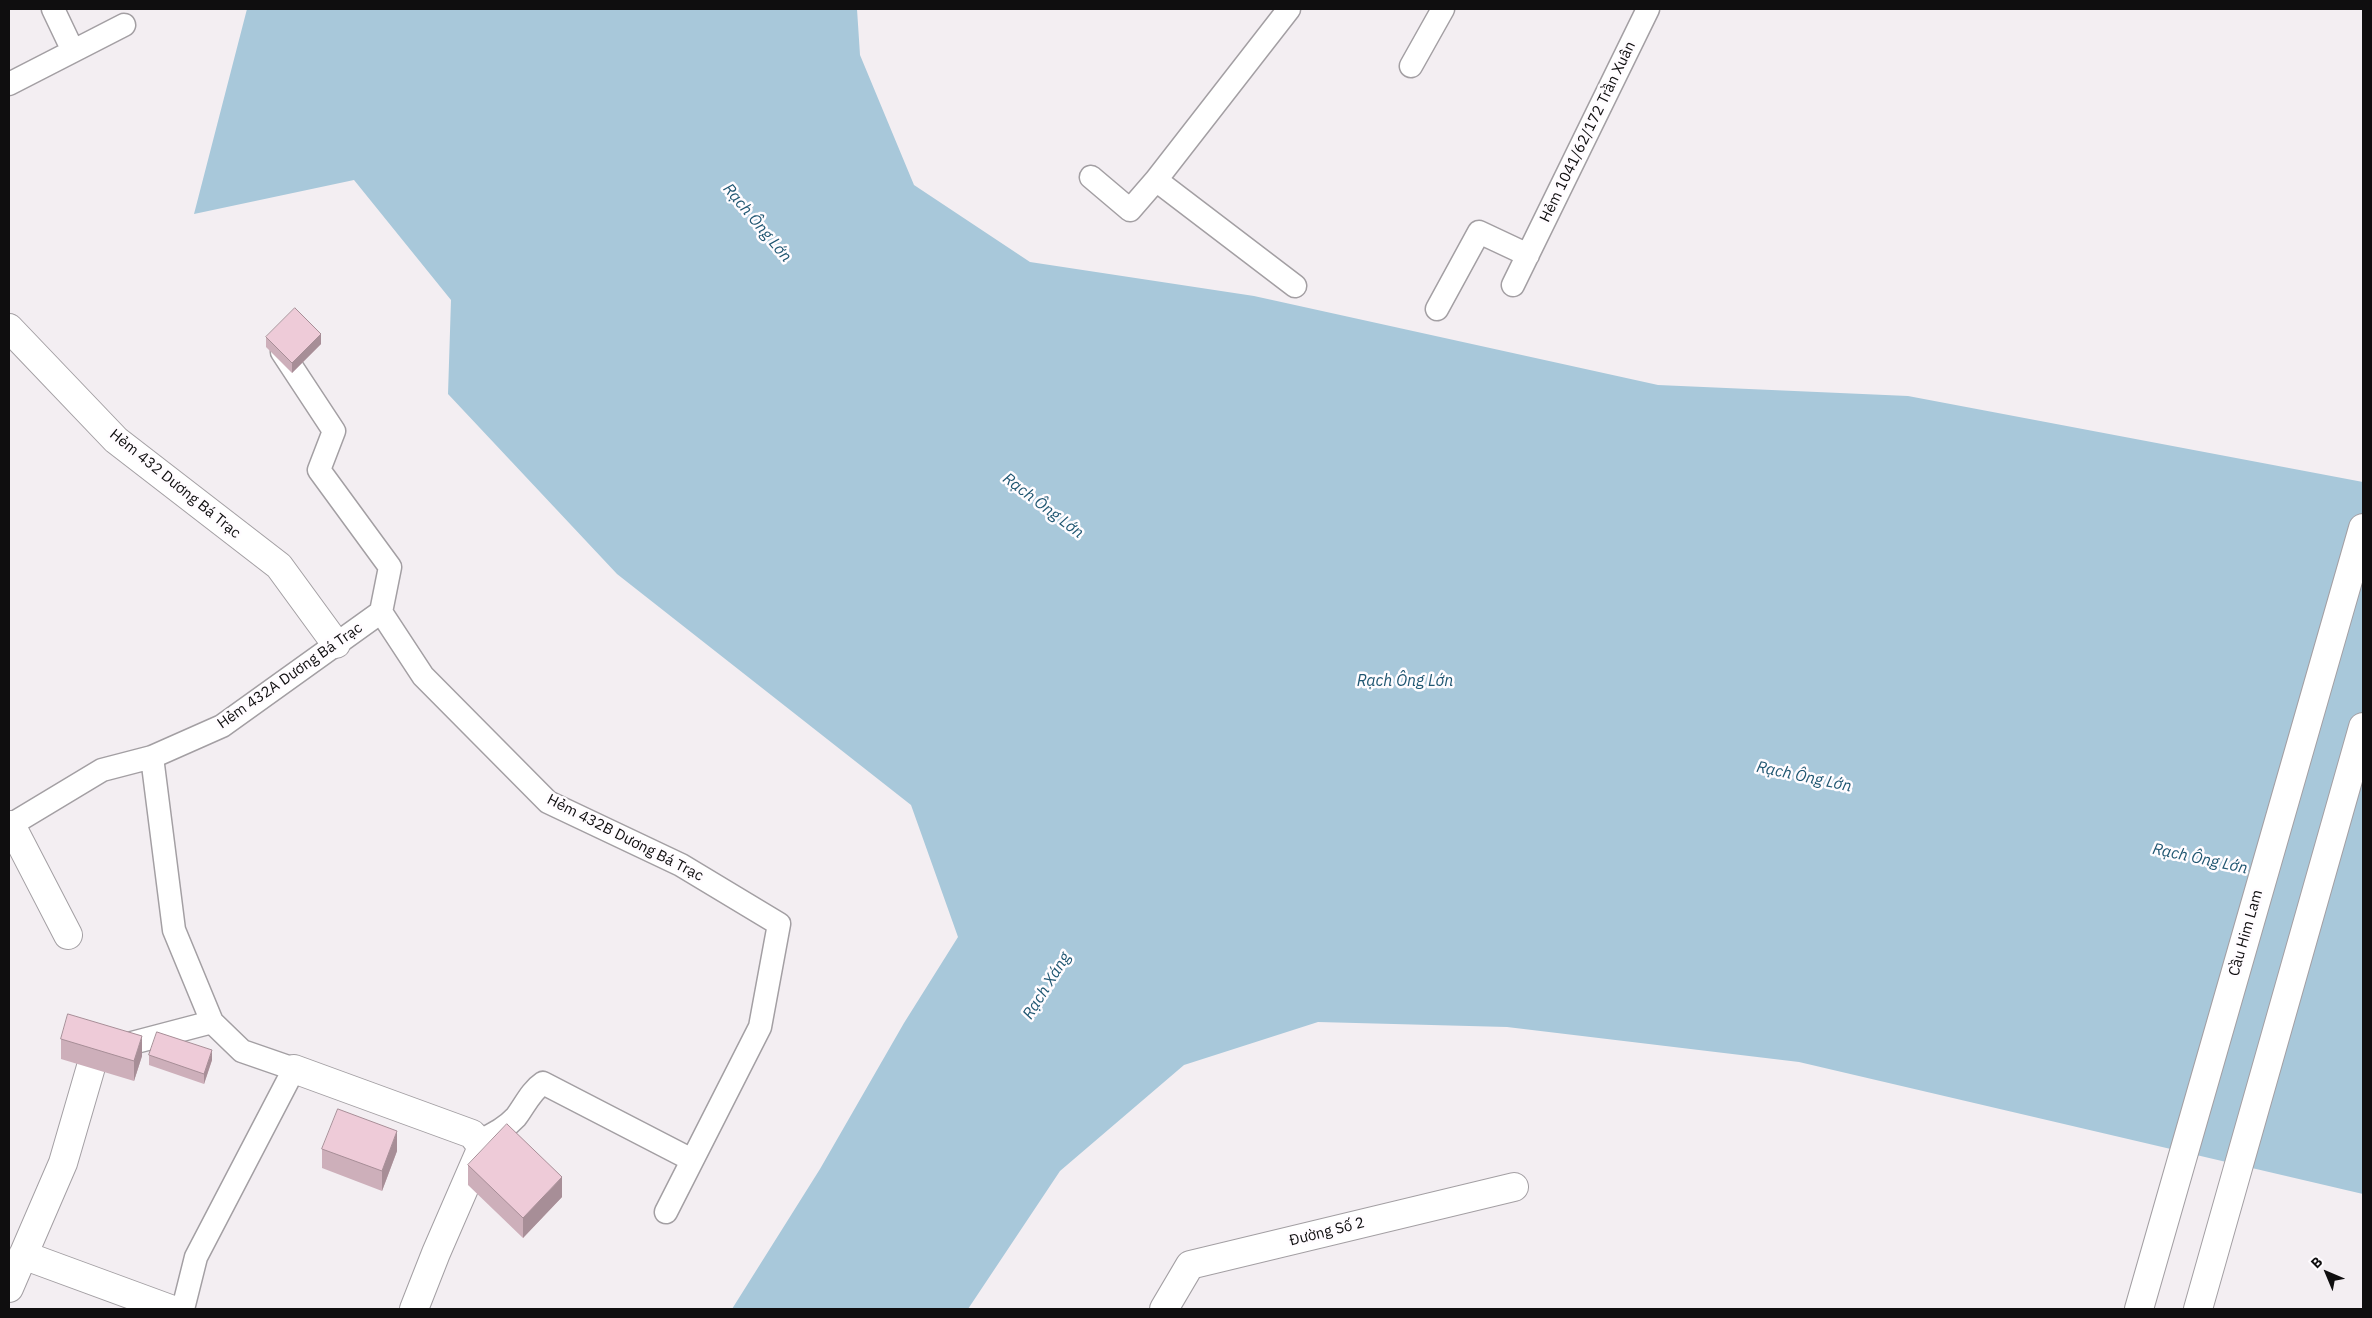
<!DOCTYPE html>
<html>
<head>
<meta charset="utf-8">
<style>
  body { margin:0 }
  #map { position:relative; width:2372px; height:1318px; overflow:hidden; background:#f3eef2; font-family:"IBM Plex Sans",sans-serif }
  canvas { display:block }
  .frame { position:absolute; inset:0; border:10px solid #0f0e0f; pointer-events:none }
  .north { position:absolute; left:2302px; top:1248px; width:50px; height:50px; -webkit-text-stroke:4px #fffcff; paint-order:stroke; rotate:315deg; font-size:14px; font-weight:700; line-height:20px; text-align:center; color:#0f0e0f }
  .north::after { content:''; display:block; margin:auto; width:18px; height:22px; background:#0f0e0f; clip-path:polygon(50% 0,100% 100%,50% 72%,0 100%) }
</style>
</head>
<body>
<div id="map">
<canvas width="2372" height="1318"></canvas>
<div class="frame"></div>
<div class="north">B</div>
</div>
<script>
const context = document.querySelector('canvas').getContext('2d');
context.lineJoin = 'round';
function paint(path, color) { context.fillStyle = color; context.fill(path, 'evenodd'); }
function trace(path, color, width, dash) { context.strokeStyle = color; context.lineWidth = width; context.lineCap = dash ? 'butt' : 'round'; context.setLineDash(dash || []); context.stroke(path); }
function drawText(font, color, halo, rows, align = 'center') {
  context.font = font + ' "IBM Plex Sans",sans-serif'; context.lineWidth = 5; context.setLineDash([]); context.textBaseline = 'middle'; context.strokeStyle = halo; context.fillStyle = color; for (const [text, x, y, turn = 0] of rows) {
    context.save(); context.translate(x, y); context.rotate((+turn || 0) * Math.PI / 180); context.textAlign = isNaN(turn) ? turn : align; if (halo) context.strokeText(text, 0, 0); context.fillText(text, 0, 0); context.restore();
  }
}
paint(new Path2D(`
  M247,9H857L860,55L914,185L1030,262L1254,296L1658,385L1908,396L2363,482V1194L1799,1062L1507,1027L1318,1022L1184,1065L1060,1171L968,1309H732L820,1169L904,1023L958,937L911,805L617,574L448,394L451,300L354,180L194,214Z`), '#a8c8da');
const lane = new Path2D(`
  M53,9L73,51
  M1411,66L1443,9
  M9,84L124,25
  M1091,177L1130,210L1156,180L1295,286
  M1156,180L1289,9
  M1513,285L1648,9
  M1437,309L1479,232L1528,255
  M282,352L334,431L319,470L390,567L381,612
  M381,612L423,676L548,802L681,865L779,924L760,1027L666,1212
  M152,757L174,930L212,1022L242,1051L294,1069L196,1257L183,1309
  M9,826L102,770L152,757L222,726L381,612
  M113,1048L212,1022
  M479,1141C493,1135 506,1128 516,1117C525,1105 531,1091 543,1083L692,1160`);
const street = new Path2D(`
  M9,328L116,440L279,566L336,644
  M11,825L68,935
  M294,1069L472,1134L482,1147L436,1253L414,1309
  M23,1255L170,1309
  M9,1288L63,1163L95,1053
  M1164,1309L1190,1265L1514,1187`);
const secondary = new Path2D(`
  M2139,1309L2363,528
  M2198,1309L2363,727`);
trace(lane, '#a39fa3', 25);
trace(street, '#a39fa3', 30);
trace(secondary, '#a39fa3', 30);
trace(lane, '#fff', 22);
trace(street, '#fff', 28);
trace(secondary, '#fff', 28);
paint(new Path2D(`
  M266,337L321,344L292,373L266,347Z
  M61,1039L142,1056L134,1081L61,1059Z
  M149,1055L212,1060L204,1084L149,1065Z
  M322,1149L397,1151L382,1191L322,1168Z
  M468,1165L562,1197L523,1238L468,1185Z`), '#cdafba');
paint(new Path2D(`
  M321,334V344L292,373V363Z
  M142,1036V1056L134,1081V1061Z
  M212,1050V1060L204,1084V1074Z
  M397,1131V1151L382,1191V1171Z
  M562,1177V1197L523,1238V1218Z`), '#a78e97');
const building = new Path2D(`
  M295,308L321,334L292,363L266,337Z
  M68,1014L142,1036L134,1061L61,1039Z
  M157,1032L212,1050L204,1074L149,1055Z
  M338,1109L397,1131L382,1171L322,1149Z
  M507,1124L562,1177L523,1218L468,1165Z`);
paint(building, '#eecbd8');
trace(building, '#a78e97', 1);
drawText('15px', '#0f0e0f', '#fffcff', [
  ["Hẻm 1041/62/172 Trần Xuân",1588,132,-64],
  ["Hẻm 432 Dương Bá Trạc",175,484,39],
  ["Hẻm 432A Dương Bá Trạc",290,676,-35],
  ["Hẻm 432B Dương Bá Trạc",625,838,27],
  ["Cầu Him Lam",2246,933,-74],
  ["Đường Số 2",1327,1232,-14]
]);
drawText('italic 16px', '#1f5671', '#fffcff', [
  ["Rạch Ông Lớn",757,223,50],
  ["Rạch Ông Lớn",1043,506,37],
  ["Rạch Ông Lớn",1405,681],
  ["Rạch Ông Lớn",1804,777,12],
  ["Rạch Ông Lớn",2200,859,12],
  ["Rạch Xáng",1047,986,-58]
]);
</script>
</body>
</html>
